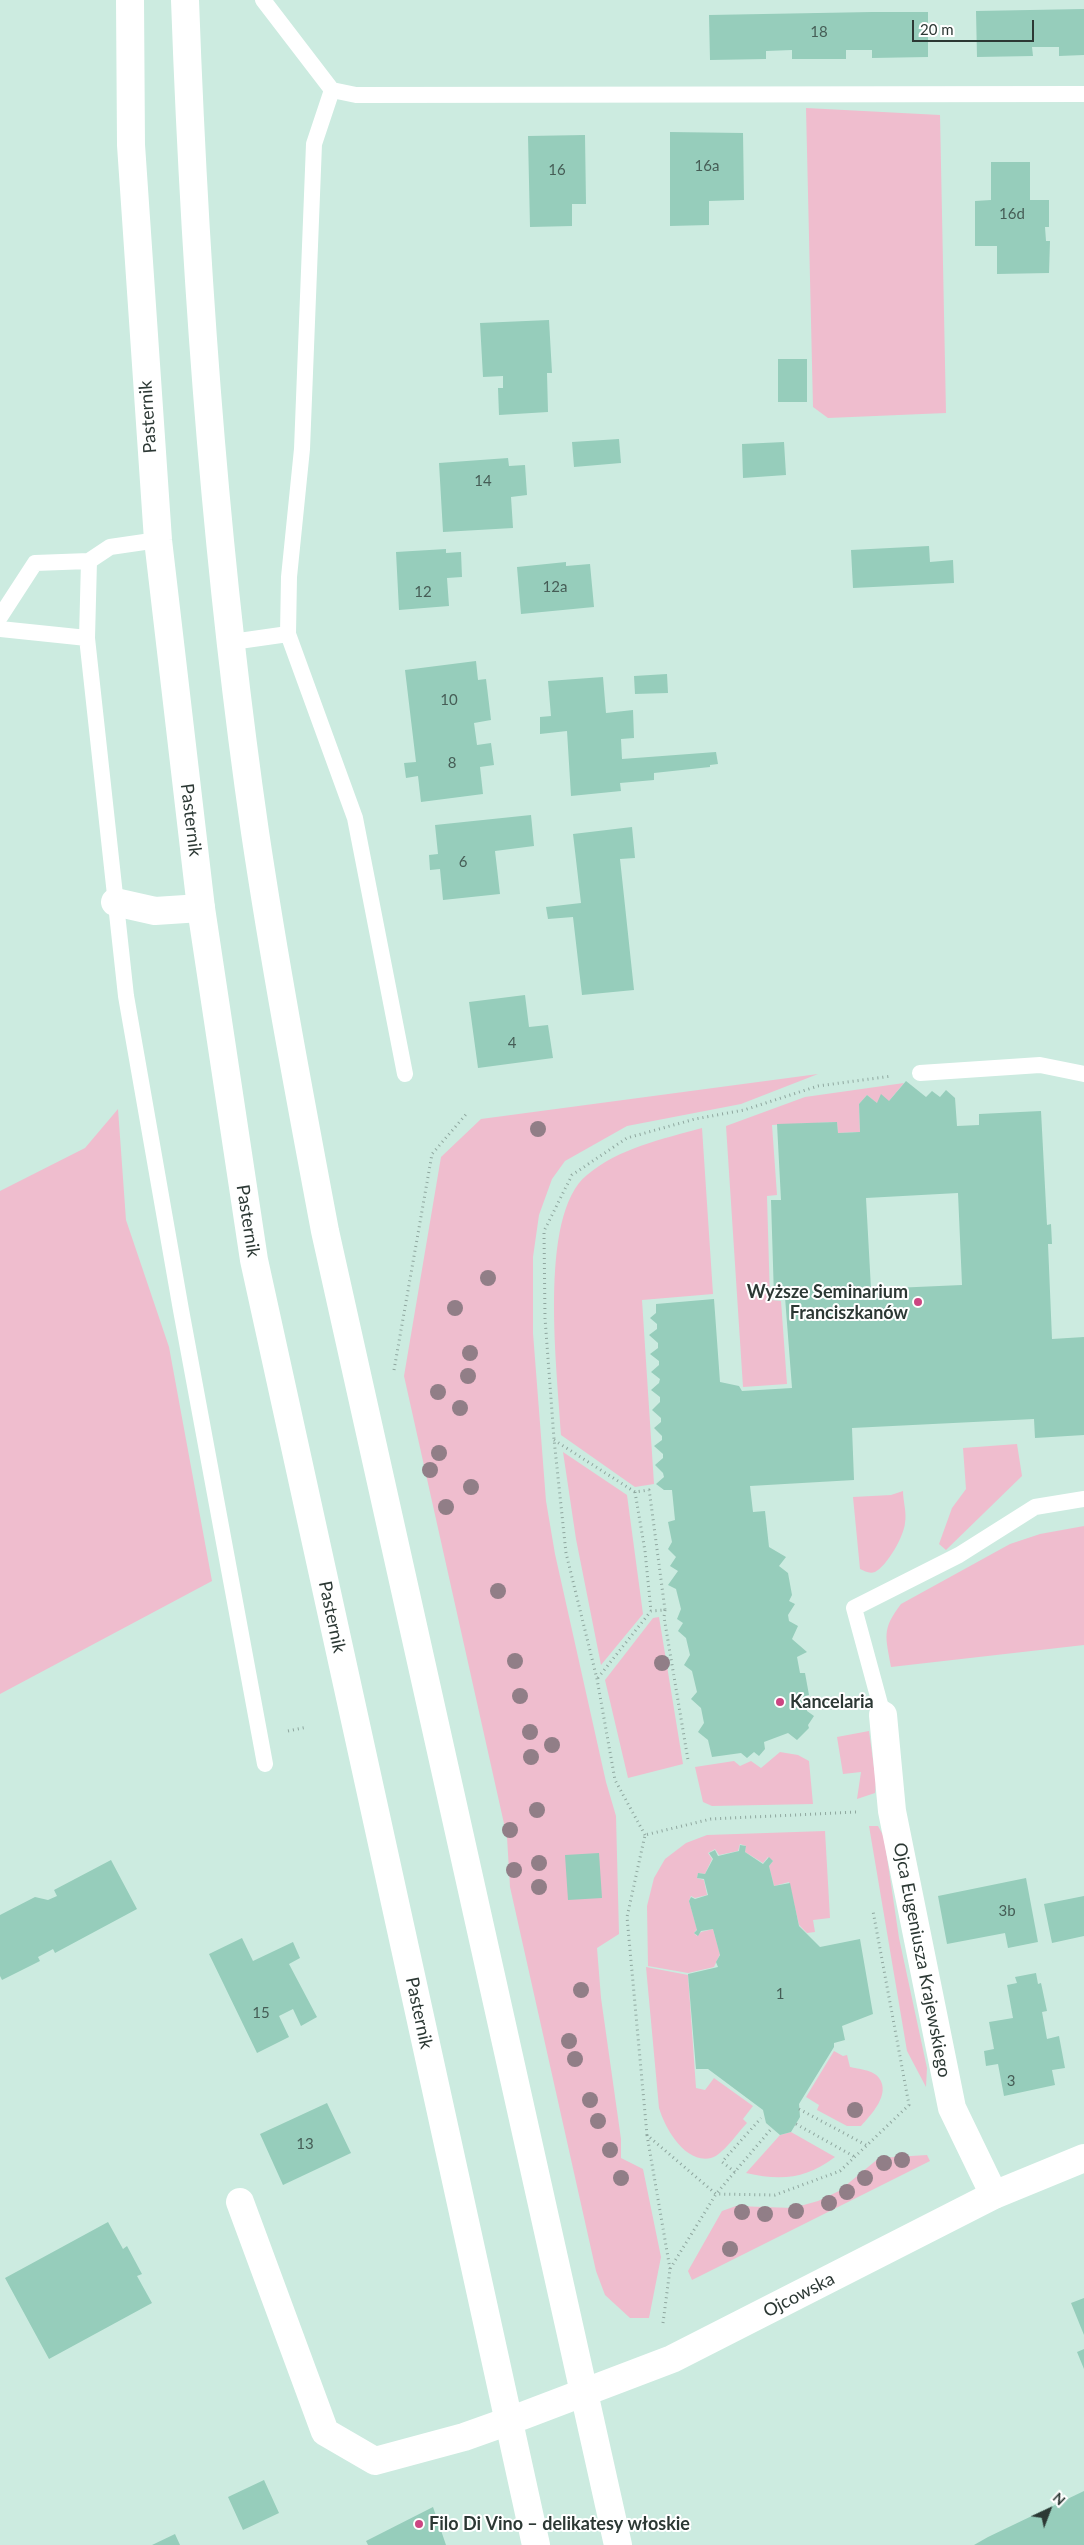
<!DOCTYPE html>
<html>
<head>
<meta charset="utf-8">
<style>
  body { margin:0 }
  #map { position:relative; width:1084px; height:2545px; overflow:hidden; background:#ccebe0; font-family:Lato,sans-serif }
  canvas { display:block }
  .north { position:absolute; left:1024px; top:2485px; width:50px; height:50px; -webkit-text-stroke:4px #fff; paint-order:stroke; rotate:43deg; font-size:14px; font-weight:700; line-height:20px; text-align:center; color:#2c3834 }
  .north::after { content:''; display:block; margin:auto; width:18px; height:22px; background:#2c3834; clip-path:polygon(50% 0,100% 100%,50% 72%,0 100%) }
  .scale { position:absolute; left:912px; top:20px; width:122px; height:22px; box-sizing:border-box; border:2px solid #2c3834; border-top:0; padding-left:6px; font-size:15px; line-height:18px; white-space:nowrap; color:#2c3834; -webkit-text-stroke:4px #fff; paint-order:stroke }
</style>
</head>
<body>
<div id="map">
<canvas width="1084" height="2545"></canvas>
<div class="north">N</div>
<div class="scale">20 m</div>
</div>
<script>
const context = document.querySelector('canvas').getContext('2d');
context.lineJoin = 'round';
function paint(path, color) { context.fillStyle = color; context.fill(path, 'evenodd'); }
function trace(path, color, width, dash) { context.strokeStyle = color; context.lineWidth = width; context.lineCap = dash ? 'butt' : 'round'; context.setLineDash(dash || []); context.stroke(path); }
function drawText(font, color, halo, rows, align = 'center') {
  context.font = font + ' Lato,sans-serif'; context.lineWidth = 4; context.setLineDash([]); context.textBaseline = 'middle'; context.strokeStyle = halo; context.fillStyle = color; for (const [text, x, y, turn = 0] of rows) {
    context.save(); context.translate(x, y); context.rotate((+turn || 0) * Math.PI / 180); context.textAlign = isNaN(turn) ? turn : align; if (halo) context.strokeText(text, 0, 0); context.fillText(text, 0, 0); context.restore();
  }
}
paint(new Path2D(`
  M806,108L940,115L946,413L828,418L813,407Z
  M818,1074L741,1104L627,1126L565,1161L552,1179L539,1215L533,1257V1333L546,1501L555,1554L606,1782L616,1816L619,1934L597,1948L601,1998L621,2139V2158L643,2169L661,2257L649,2318H630L605,2295L596,2271L510,1887L507,1837L404,1376L441,1157L481,1119Z
  M904,1083L889,1101L877,1103L867,1095L859,1104L860,1132L838,1133L837,1122L772,1125L777,1195L767,1196L770,1300L781,1301L787,1384L743,1387L726,1126L805,1097Z
  M118,1109L126,1220L169,1347L212,1581L0,1694V1191L85,1148Z
  M702,1128L713,1294L642,1300L654,1484L635,1487L561,1435C558,1375 537,1215 587,1175C619,1148 663,1139 702,1128Z
  M1017,1444L1022,1476L946,1550L939,1544L952,1508L966,1489L963,1448Z
  M563,1452L627,1495L643,1614L601,1665L576,1539Z
  M903,1491C903,1501 907,1513 905,1523C904,1536 887,1566 875,1572C869,1574 865,1571 860,1569L853,1497L891,1495Z
  M1084,1526V1645L891,1667C886,1637 881,1630 901,1604L1010,1544L1040,1534Z
  M659,1617L683,1764L628,1778L605,1680L653,1618Z
  M869,1731L876,1782L875,1793L857,1799L861,1772L843,1774L837,1737Z
  M780,1752L798,1755L809,1761L813,1804L712,1806L703,1802L695,1767L734,1761L740,1766L751,1761L761,1768Z
  M869,1826H878L884,1837L899,1938L927,2068L926,2087L907,2051Z
  M825,1831L830,1918L813,1920L815,1932L807,1933L799,1925L789,1882L774,1886L769,1866L773,1861L768,1857L763,1863L745,1852L746,1846L740,1844L738,1851L719,1855L715,1849L708,1853L712,1859L705,1874L698,1873L697,1878L704,1880L707,1895L695,1898L691,1896L689,1901L697,1929L694,1933L697,1936L701,1932L713,1929L720,1954L714,1967L688,1973L648,1966L647,1906L654,1878L665,1859L686,1843L707,1835Z
  M646,1967L688,1975L696,2088L705,2090L714,2078L753,2106L743,2119L747,2123C739,2131 722,2156 711,2158C685,2164 665,2128 659,2108Z
  M834,2051L843,2056L847,2055L850,2067C858,2069 874,2070 879,2078C891,2094 871,2115 861,2126H847L817,2110L819,2105L806,2097Z
  M791,2132L835,2157C806,2179 781,2181 746,2173L780,2135Z
  M927,2155L930,2161L692,2280L688,2271L722,2211L736,2206L793,2208L818,2201L839,2191L879,2158Z`), '#efbdce');
paint(new Path2D(`
  M1084,9V55L1059,56V47H1032L1033,56L977,57L976,11Z
  M872,12H928V57L872,58V50H846V59H792V50L766,51V59L710,60L709,15Z
  M670,132L743,133L744,200L709,201V225L670,226Z
  M585,135L586,204H572V226L530,227L528,136Z
  M991,162H1030V200H1049V227H1045L1046,241H1050L1049,273L997,274V246H975V201L991,200Z
  M549,320L552,373H547L548,412L499,415L498,388H503V376L483,377L480,323Z
  M778,359H807V402H778Z
  M619,439L621,463L574,467L572,442Z
  M784,442L786,475L743,478L742,444Z
  M508,458L509,466L525,465L527,495L511,497L513,528L443,532L439,463Z
  M929,546L930,562L953,560L954,583L853,588L851,550Z
  M446,549V553L461,552L462,577L447,578L449,606L399,610L396,552Z
  M566,562V566L590,564L594,607L521,614L517,567Z
  M476,661L478,680L486,679L491,720L474,723L477,745L491,743L494,765L480,767L483,794L421,802L418,776L406,778L404,763L416,762L405,670Z
  M667,674L668,693L635,694L634,676Z
  M603,677L606,713L633,710L634,738L621,739L622,759L716,752L718,764L710,765V767L654,773V780L620,783L621,791L571,796L567,731L540,734V717L551,716L548,681Z
  M531,815L534,846L495,851L500,894L443,900L440,869L430,870L429,855L438,854L435,825Z
  M632,827L635,858L620,859L634,990L582,995L573,917L548,919L546,907L581,903L573,834Z
  M525,995L529,1027L548,1025L553,1058L478,1068L469,1002Z
  M906,1081L926,1097L932,1091L940,1097L946,1090L955,1098L957,1126L979,1125V1114L1041,1111L1047,1225L1051,1224L1052,1244H1048L1052,1339L1084,1337V1435L1035,1438L1034,1419L852,1428L854,1480L750,1486L753,1512L765,1511L769,1547L786,1557L779,1566L788,1573L792,1595L789,1601L795,1604L788,1615L789,1621L798,1626L792,1639L807,1652L797,1657L800,1673H805L809,1695L805,1696L807,1711L814,1716L808,1725L809,1728L797,1740L788,1733L764,1742L765,1749L759,1756L754,1752L747,1758L741,1753L712,1757L708,1740L698,1732L704,1723L701,1708L691,1699L697,1692L692,1671L684,1665L690,1655L686,1638L678,1631L683,1623L677,1619L681,1609L676,1589L668,1585L678,1571L670,1566L676,1557L668,1549L672,1542L668,1522L675,1520L672,1490H664L656,1484L664,1477L663,1473L655,1465L663,1458V1454L654,1446L662,1440V1436L654,1428L661,1422V1418L652,1410L660,1402V1397L651,1390L659,1383L660,1379L651,1372L659,1365V1361L650,1354L658,1348V1343L649,1335L657,1329V1324L650,1318L656,1313V1304L714,1299L720,1382L739,1386L742,1391L792,1388L785,1297H774L771,1200H781L777,1124L837,1122L838,1133L860,1132L859,1104L867,1095L877,1103L881,1094L889,1101ZM958,1193L962,1285L871,1289L866,1198Z
  M740,1845L746,1846L745,1852L763,1864L769,1857L773,1861L769,1866L774,1886L790,1883L799,1926L820,1947L860,1939L873,2014L842,2026L845,2040L834,2043V2047L799,2104L800,2117L791,2132L780,2135L766,2123L763,2110L708,2069H696L688,1974L718,1967L716,1962L720,1955L713,1929L701,1931L698,1936L694,1933L697,1930L689,1901L691,1897L695,1899L708,1895L704,1879L697,1878L698,1873L705,1874L713,1859L709,1853L715,1850L718,1856L739,1851Z
  M599,1853L602,1898L568,1900L565,1855Z
  M111,1860L137,1909L55,1953L53,1949L38,1957L40,1961L2,1980L0,1976V1915L35,1897L48,1900L57,1896L54,1890Z
  M1026,1878L1038,1942L1008,1948L1005,1933L947,1944L938,1896Z
  M1084,1896V1936L1052,1943L1044,1904Z
  M242,1938L253,1961L293,1942L300,1958L289,1964L317,2017L301,2026L293,2009L279,2016L289,2037L257,2053L209,1954Z
  M1036,1973L1038,1984L1041,1983L1047,2011L1042,2012L1047,2039L1059,2036L1065,2068L1052,2070L1055,2085L1004,2096L998,2064L986,2066L984,2051L994,2049L989,2022L1013,2018L1007,1985L1017,1983L1015,1977Z
  M327,2103L351,2153L283,2185L260,2134Z
  M108,2222L123,2249L127,2246L142,2274L137,2276L152,2303L49,2359L5,2278Z
  M1084,2298V2335L1071,2303Z
  M1084,2349V2369L1077,2352Z
  M264,2480L279,2513L243,2530L228,2497Z
  M1084,2491V2545H974L988,2537Z
  M433,2507L446,2545H368L366,2541Z
  M175,2534L180,2545H152Z`), '#96cdbb');
trace(new Path2D(`
  M394,1370L432,1154L468,1112
  M554,1440L635,1492L649,1490L650,1496L665,1610L651,1611L597,1679
  M635,1492L645,1551L651,1611
  M665,1610L664,1617L688,1760
  M288,1731L307,1727
  M856,1812L711,1819L645,1835L627,1917L647,2135L716,2194L775,2195L840,2171L909,2105L873,1911
  M645,1835L615,1780L597,1679L566,1553L554,1439L545,1318L544,1231L572,1175L627,1138L695,1119L744,1110L818,1086L892,1076
  M799,2109L866,2145
  M796,2124L855,2157
  M647,2135L670,2269
  M735,2172L722,2162L761,2118
  M663,2323L670,2269L716,2194L772,2128`), '#8fa79f', 3, [1, 4]);
trace(new Path2D(`
  M263,0L332,90L356,95L1084,94
  M89,561L87,638L126,996L181,1310L265,1764
  M0,617L35,563L89,561L110,547L158,540
  M0,629L87,638
  M288,634L355,818L405,1074
  M232,642L288,634L289,577L302,449L314,144L332,90
  M920,1073L1040,1065L1084,1074
  M883,1715L854,1608L959,1555L1035,1507L1084,1499`), '#fff', 16);
trace(new Path2D(`
  M115,902L155,911L201,908
  M883,1715L892,1811L952,2108L994,2195
  M240,2202L325,2432L375,2461L464,2437L509,2421`), '#fff', 28);
trace(new Path2D(`
  M509,2421L672,2359L994,2195L1084,2158`), '#fff', 28);
trace(new Path2D(`
  M130,0L131,145L158,540L201,908L254,1260L536,2545
  M185,0C195,278 215,556 255,832C275,966 300,1098 325,1231L618,2545`), '#fff', 28);
context.fillStyle = '#917e87';
for (const [x, y] of [
  [538,1129],
  [488,1278],
  [455,1308],
  [470,1353],
  [468,1376],
  [438,1392],
  [460,1408],
  [439,1453],
  [430,1470],
  [471,1487],
  [446,1507],
  [498,1591],
  [515,1661],
  [662,1663],
  [520,1696],
  [530,1732],
  [552,1745],
  [531,1757],
  [537,1810],
  [510,1830],
  [539,1863],
  [514,1870],
  [539,1887],
  [581,1990],
  [569,2041],
  [575,2059],
  [590,2100],
  [855,2110],
  [598,2121],
  [610,2150],
  [902,2160],
  [884,2163],
  [621,2178],
  [865,2178],
  [847,2192],
  [829,2203],
  [796,2211],
  [742,2212],
  [765,2214],
  [730,2249]
]) { context.beginPath(); context.arc(x, y, 8, 0, 2 * Math.PI); context.fill(); }
for (const [x, y, r, color] of [
  [918,1302,5,"#cc4582"],
  [780,1702,5,"#cc4582"],
  [419,2524,5,"#cc4582"]
]) { const dot = new Path2D(); dot.arc(x, y, r, 0, 2 * Math.PI); context.fillStyle = color; context.fill(dot); trace(dot, '#fff', 2); }
drawText('15px', '#465d56', null, [
  ["18",819,32],
  ["16a",707,166],
  ["16",557,170],
  ["16d",1012,214],
  ["14",483,481],
  ["12a",555,587],
  ["12",423,592],
  ["10",449,700],
  ["8",452,763],
  ["6",463,862],
  ["4",512,1043],
  ["3b",1007,1911],
  ["1",780,1994],
  ["15",261,2013],
  ["3",1011,2081],
  ["13",305,2144]
]);
drawText('18px', '#2c3834', '#fff', [
  ["Pasternik",148,417,-94],
  ["Pasternik",191,820,83],
  ["Pasternik",248,1221,81],
  ["Pasternik",332,1617,78],
  ["Ojca Eugeniusza Krajewskiego",922,1960,79],
  ["Pasternik",419,2013,78],
  ["Ojcowska",799,2295,-27]
]);
drawText('bold 18px', '#2c3834', '#fff', [
  ["Wyższe Seminarium",908,1292,"right"],
  ["Franciszkanów",908,1313,"right"],
  ["Kancelaria",790,1702],
  ["Filo Di Vino – delikatesy włoskie",429,2524]
], 'left');
</script>
</body>
</html>
